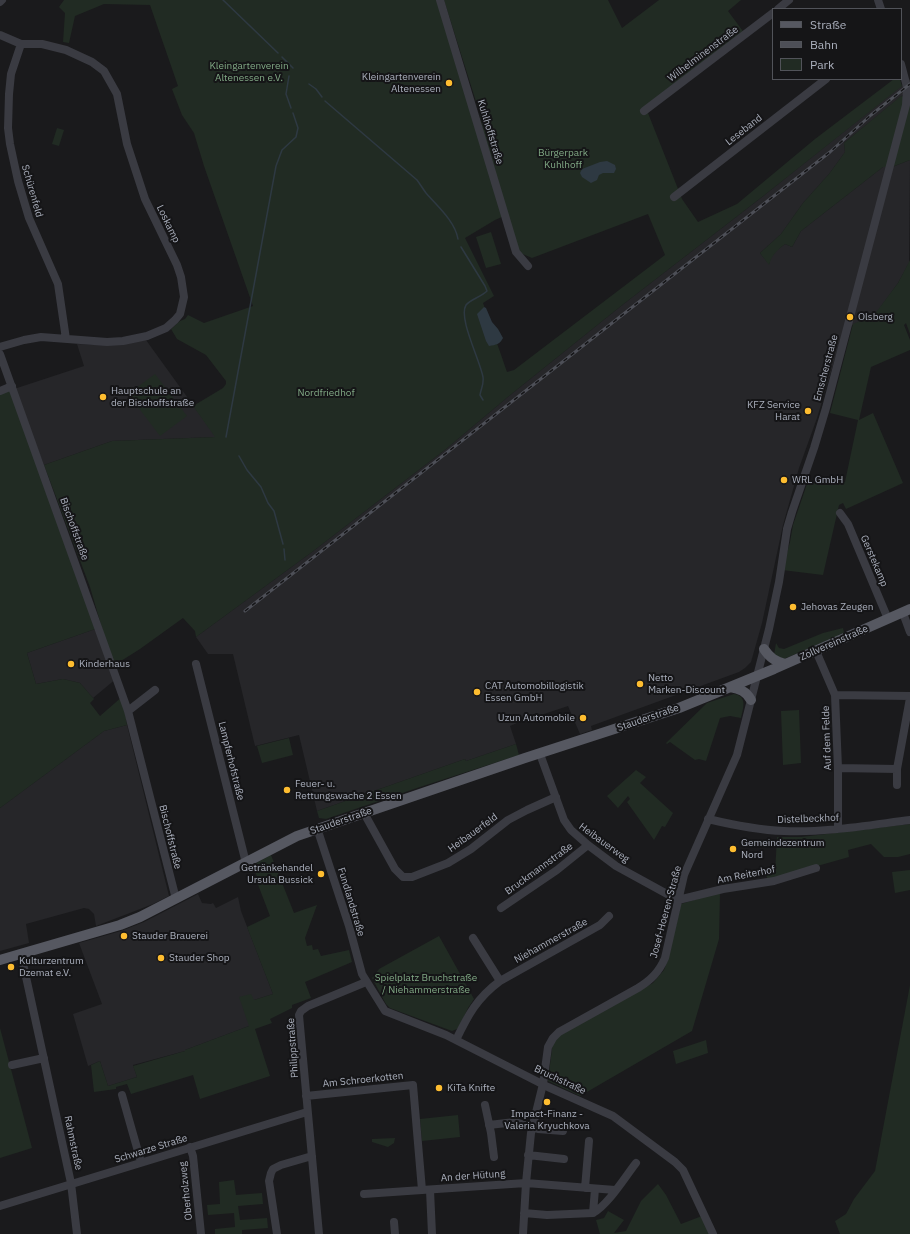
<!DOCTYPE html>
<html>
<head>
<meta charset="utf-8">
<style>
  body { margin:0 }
  #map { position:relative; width:910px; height:1234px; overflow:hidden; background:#1a1a1c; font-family:"IBM Plex Sans",sans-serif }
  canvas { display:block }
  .legend { position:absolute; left:772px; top:8px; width:130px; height:72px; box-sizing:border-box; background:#151517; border:1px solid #515359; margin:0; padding:5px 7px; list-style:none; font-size:12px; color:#abb0bd }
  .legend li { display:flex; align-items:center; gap:8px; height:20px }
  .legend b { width:20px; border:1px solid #515359 }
</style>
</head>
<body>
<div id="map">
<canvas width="910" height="1234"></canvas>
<ul class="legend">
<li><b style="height:5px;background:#565861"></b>Straße</li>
<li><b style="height:5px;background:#4d4f57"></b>Bahn</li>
<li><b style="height:11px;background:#212b23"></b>Park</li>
</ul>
</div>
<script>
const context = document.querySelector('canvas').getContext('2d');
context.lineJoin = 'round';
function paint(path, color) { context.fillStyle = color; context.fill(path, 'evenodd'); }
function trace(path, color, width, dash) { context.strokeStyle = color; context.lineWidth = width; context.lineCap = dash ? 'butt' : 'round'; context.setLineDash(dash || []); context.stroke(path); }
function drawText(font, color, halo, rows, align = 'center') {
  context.font = font + ' "IBM Plex Sans",sans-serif'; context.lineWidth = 4; context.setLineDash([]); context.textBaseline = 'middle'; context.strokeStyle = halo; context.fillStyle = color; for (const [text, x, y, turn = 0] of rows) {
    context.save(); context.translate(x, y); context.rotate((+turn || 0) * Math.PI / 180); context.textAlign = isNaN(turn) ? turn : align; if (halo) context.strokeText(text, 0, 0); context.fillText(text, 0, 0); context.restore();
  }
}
paint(new Path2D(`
  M910,79V89L844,143L845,152L829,174L803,203L781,234L760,253L769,264L771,257L777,250L785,244L792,247L801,231L883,167H892L910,160L909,263L898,283L874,316L844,329L817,418L799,468L783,525L762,623L751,662L745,668L739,672L591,726L592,730L580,734L568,706L517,723L510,726L516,744L466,761L465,759L317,811L299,735L255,746L233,654H208L196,637L312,552L446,449L509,396L621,306L762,197Z
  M146,340L216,437L112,441L44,465L14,389L84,366L77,344L98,345Z
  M98,628L117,678L93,698L80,683L63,679L36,684L27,653Z
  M127,725L169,896L153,904L96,926L94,914L89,909L84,908L26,924L29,943L0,951V808L104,731Z
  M198,894L202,903L211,904L213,903L216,908L238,897L241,911L273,994L254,1000L249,1026L185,1050V1051L133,1065L137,1077L108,1086L100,1061L88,1066L73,1014L102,1004L79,943L121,931L144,922Z`), '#262629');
paint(new Path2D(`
  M64,0H438L504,216L495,220L465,238L494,296L483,303L507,372L514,370L665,255L648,214L532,258L518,252L484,136L479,111L444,0H608L622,28L659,0H741L728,11L745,34L646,108L682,199L698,222L737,204L815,139L894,79H900L902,86L762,197L621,306L509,396L446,449L312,552L196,637L195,631L183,618L140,649L113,666L90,587L44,465L112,441L215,437L193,406L223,388L226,384V381L206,355L177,339L171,329L180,321L185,319L188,315L204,323L253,306L204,166L194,133L182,115L172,89L178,86L150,5L104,4L75,16L69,43L63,42L65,13L59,7Z
  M910,89V160L892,167Z
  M901,96L905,97L887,167H883L801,231L792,247L785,244C777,250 772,255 769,265L760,253L781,234L803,203L829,174L845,152L844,143Z
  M57,128L64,130L59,146L52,144Z
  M491,232L501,264L486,268L476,237Z
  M910,260V334L906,323L904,325L910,340V350L871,367L859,420L873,413L903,483L846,509L843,503L839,505L823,575L782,570L790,542L793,525L808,481L817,484L845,482L858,420L830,413L853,324L874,315L898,283Z
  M155,374L187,416L160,436L128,394Z
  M11,388L98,628L27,653L36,684L63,679L80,683L94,699L90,703L100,716L123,696L127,725L104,731L0,808V392Z
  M843,628L844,633L838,635V636L786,658L784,659L774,655L776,643L779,648L784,649L823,633Z
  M734,694C748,696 743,709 741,718L730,716L720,718L706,761L699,759L695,760L670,742L667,744L666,743L707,703Z
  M799,710L801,763L783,765L781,711Z
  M289,738L293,755L262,763L257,746Z
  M516,744L519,755L420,787L326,819L319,818L317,811L465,759L466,761Z
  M636,770L646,777L640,783L673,813L665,827L662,826L654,840L627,802L630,799L628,796L618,808L607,796Z
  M910,824V854L898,857H884L871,844L848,850L849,857L768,880L766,875L775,873L777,837H801Z
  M271,855L294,913L317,905L305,938L307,946L312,945L313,950L318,949L321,956L349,950L352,962L305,982L311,998L292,1005V1008L270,1019L272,1023L255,1029L270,1076L200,1099L193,1075L131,1094L127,1084L116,1087V1089L94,1092L91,1065L100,1061L108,1086L137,1077L133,1066L185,1051V1050L249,1026L239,997L251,994L254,1000L273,994L247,927L270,916L257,882L259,881L252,865Z
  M910,870V890L895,893L892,872Z
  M720,892L719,939L692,1031L580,1096L548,1081L552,1049L553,1043L560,1035L653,983L664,970L668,959L681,904Z
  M439,936L474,999L468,1008L459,1027L457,1029L452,1031L390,1008L386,1004L372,978L379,969Z
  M910,985V1234H840L835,1221L846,1214L854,1199L875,1171Z
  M0,1028L32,1148L0,1158Z
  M706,1040L708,1053L676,1064L673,1051Z
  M458,1115L460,1137L422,1141L420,1119Z
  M395,1138L394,1143L388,1147L372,1142V1139Z
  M234,1180L236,1195L262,1193L263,1204L238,1206L240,1220L267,1218L268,1228L242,1230V1234H215V1229L235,1227L234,1213L208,1215L207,1205L220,1204L219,1182Z
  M658,1184L666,1195L681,1224L702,1216L710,1234H600L596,1220L604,1218L608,1211L624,1220L614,1233L626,1231L641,1201Z`), '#212b23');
paint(new Path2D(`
  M607,161L615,165L616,169L614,173H603L599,175L597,180L591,183L582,177L580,173L582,169L600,162Z
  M484,307L486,308L492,322L498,329L503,338C500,344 496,345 489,346L486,341L477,314Z`), '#2e3942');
trace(new Path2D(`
  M223,0L278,53
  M282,57L293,68
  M289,76L286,94L291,108
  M309,84L316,89L322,97
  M325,101L417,180C420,184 423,189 426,193C437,206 455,221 458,239
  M461,247L485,286L487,291C481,297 471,299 466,305C458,318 480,360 483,377C484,385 481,388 480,395L483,400
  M226,437L276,166L282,150L296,137L298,128L293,113
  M239,456L247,470L261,487L268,503L274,511L283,544
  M284,549L285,560`), '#2e3942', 1.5);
trace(new Path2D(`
  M440,0L516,252L528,266
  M878,0L881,9
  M0,2L2,0
  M778,9L789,0
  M0,35L21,44H42L66,50L92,62L104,71L117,94L127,144L145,199L177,265L181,277L184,297L180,314L175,320L166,328L147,336L123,341L107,342L41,337L24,340L0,347
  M21,44L11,74L9,94L8,128L10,144L18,181L29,218L58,284L66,339
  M644,111L773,13
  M674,197L826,79
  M0,354L128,711L176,899
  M0,391L12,386
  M840,513L848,524L888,619
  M903,613L910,632
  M816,651L835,695L838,768V828
  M196,664L246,863
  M835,695L910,696
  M128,711L155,690
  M540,754L564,820L571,830L588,845L616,866L678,900L723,889L774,881L816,868
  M838,768L897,769
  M897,785V769L910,698
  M364,813L395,869L403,877H412L448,863L471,849L508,820L527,810L556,797
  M708,819C733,825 758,830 784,831C824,833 870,825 910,820
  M317,828L349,926L362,974L385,1011L446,1035L548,1087L613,1116L675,1162L683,1170L713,1234
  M501,908L557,870L588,845
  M473,938L500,981
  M21,954L71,1183L77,1234
  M456,1040C468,1015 477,998 500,981L600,925L609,916
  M12,1065L44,1058
  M122,1095L141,1162
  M306,1096L413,1085L422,1190L526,1183L615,1190
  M485,1105L491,1133L494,1157
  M489,1125L515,1122L538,1129L563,1131
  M190,1147L193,1156L201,1234
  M528,1155L564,1159
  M585,1188L589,1141
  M430,1190L432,1234
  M364,1194L422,1190
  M0,1206L307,1112
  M524,1213L547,1215L593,1213C608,1205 625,1177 636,1163
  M593,1213L595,1189
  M394,1222L395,1234
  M277,1234L269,1181L271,1173L273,1169L281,1165L312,1156
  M319,1234L299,1015L301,1011L308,1006L366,982
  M523,1234L526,1183L531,1133L543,1084L548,1047L553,1038L559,1032L638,988C651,980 659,972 665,958L684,875L737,755L769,629L779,582L787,529L792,512L814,448L826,408L906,105L907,87L901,64`), '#3a3b42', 8);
trace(new Path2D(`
  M764,649C770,658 775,661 785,664
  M730,687C740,689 746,691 751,700
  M0,960L120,925L140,917L297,836L525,758L679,708L774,669L910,609`), '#565861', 10);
const rail = new Path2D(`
  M245,611L830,152L871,115L910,84`);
trace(rail, '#4d4f57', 3);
trace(rail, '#151517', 1.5, [4.5]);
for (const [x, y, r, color] of [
  [449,83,4,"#febd30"],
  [850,317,4,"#febd30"],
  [103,397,4,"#febd30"],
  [808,411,4,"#febd30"],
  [784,480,4,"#febd30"],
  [793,607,4,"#febd30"],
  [71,664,4,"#febd30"],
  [640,684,4,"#febd30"],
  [477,692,4,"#febd30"],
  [583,718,4,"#febd30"],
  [287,790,4,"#febd30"],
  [733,849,4,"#febd30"],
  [321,874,4,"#febd30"],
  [124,936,4,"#febd30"],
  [161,958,4,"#febd30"],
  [11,967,4,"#febd30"],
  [439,1088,4,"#febd30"],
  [547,1102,4,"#febd30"]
]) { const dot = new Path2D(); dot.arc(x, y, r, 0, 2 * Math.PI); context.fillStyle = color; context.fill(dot); trace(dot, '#151517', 1.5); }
drawText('10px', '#abb0bd', '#151517', [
  ["Wilhelminenstraße",703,54,-37],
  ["Leseband",744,130,-38],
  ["Kuhlhoffstraße",490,132,73],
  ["Schürenfeld",32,191,74],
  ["Loskamp",168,224,64],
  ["Emscherstraße",826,368,-75],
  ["Bischoffstraße",74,529,70],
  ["Gerstekamp",874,561,67],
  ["Zollvereinstraße",834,643,-24],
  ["Stauderstraße",648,718,-19],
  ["Auf dem Felde",827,738,-92],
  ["Lampferhofstraße",231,761,76],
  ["Distelbeckhof",808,819,-2],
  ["Stauderstraße",341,821,-19],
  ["Heibauerfeld",473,833,-36],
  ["Bischoffstraße",170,837,76],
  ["Heibauerweg",604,843,36],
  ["Bruckmannstraße",539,869,-36],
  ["Am Reiterhof",746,875,-11],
  ["Fundlandstraße",351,902,73],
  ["Josef-Hoeren-Straße",666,912,-75],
  ["Niehammerstraße",551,941,-29],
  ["Philippstraße",293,1048,-94],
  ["Am Schroerkotten",363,1080,-6],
  ["Bruchstraße",560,1080,25],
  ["Rahmstraße",73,1143,78],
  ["Schwarze Straße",151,1149,-17],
  ["An der Hütung",473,1176,-4],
  ["Oberholzweg",186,1191,-96]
]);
drawText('10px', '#81a985', '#151517', [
  ["Kleingartenverein",249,66],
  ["Altenessen e.V.",249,78],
  ["Bürgerpark",563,153],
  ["Kuhlhoff",563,165],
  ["Nordfriedhof",326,393],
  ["Spielplatz Bruchstraße",426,978],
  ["/ Niehammerstraße",426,990]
]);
drawText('10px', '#abb0bd', '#151517', [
  ["Kleingartenverein",441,77,"right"],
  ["Altenessen",441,89,"right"],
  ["Olsberg",858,317],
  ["Hauptschule an",111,391],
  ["der Bischoffstraße",111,403],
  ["KFZ Service",800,405,"right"],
  ["Harat",800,417,"right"],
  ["WRL GmbH",792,480],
  ["Jehovas Zeugen",801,607],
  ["Kinderhaus",79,664],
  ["Netto",648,678],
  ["Marken-Discount",648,690],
  ["CAT Automobillogistik",485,686],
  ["Essen GmbH",485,698],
  ["Uzun Automobile",575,718,"right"],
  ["Feuer- u.",295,784],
  ["Rettungswache 2 Essen",295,796],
  ["Gemeindezentrum",741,843],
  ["Nord",741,855],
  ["Getränkehandel",313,868,"right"],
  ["Ursula Bussick",313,880,"right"],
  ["Stauder Brauerei",132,936],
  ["Stauder Shop",169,958],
  ["Kulturzentrum",19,961],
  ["Dzemat e.V.",19,973],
  ["KiTa Knifte",447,1088],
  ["Impact-Finanz -",547,1114,"center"],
  ["Valeria Kryuchkova",547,1126,"center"]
], 'left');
</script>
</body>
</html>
